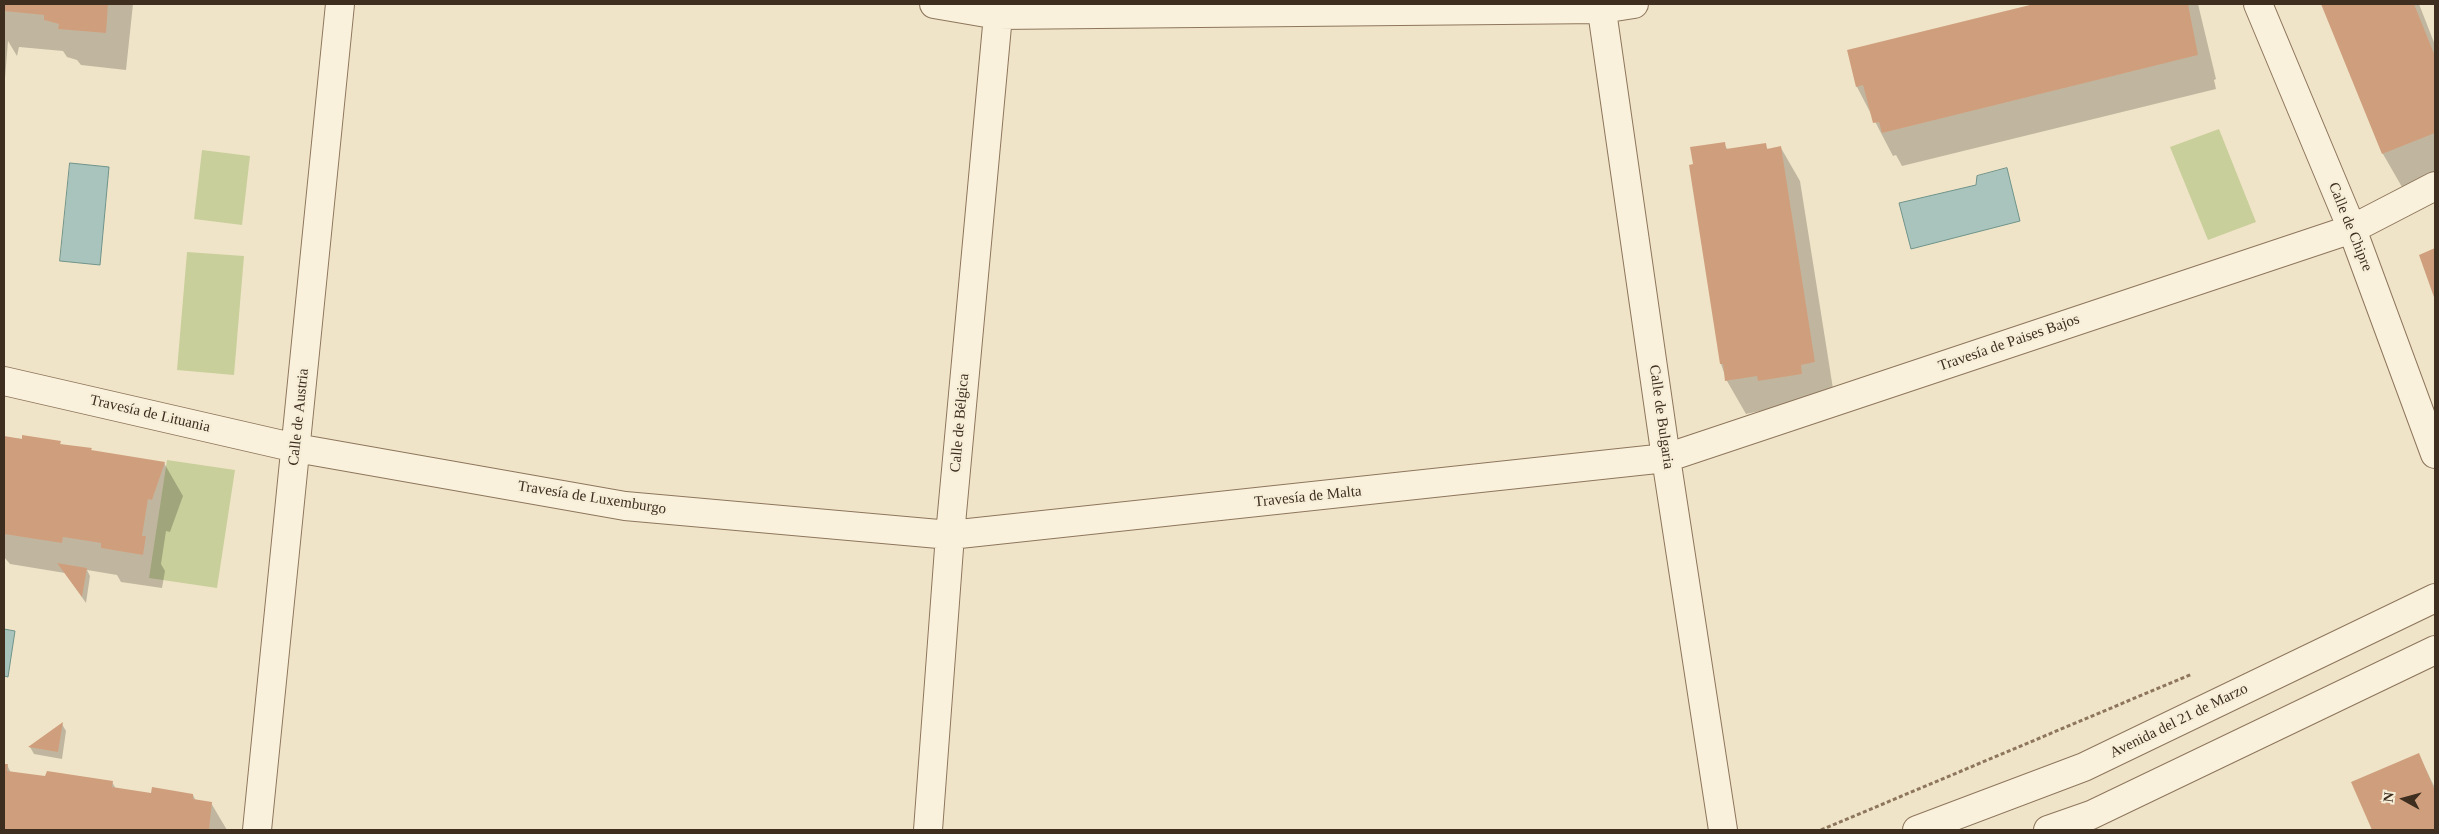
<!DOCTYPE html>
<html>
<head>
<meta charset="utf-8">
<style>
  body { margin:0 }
  #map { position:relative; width:2439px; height:834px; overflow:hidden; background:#f0e4c8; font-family:Georgia,serif }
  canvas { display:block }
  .frame { position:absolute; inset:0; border:5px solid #3d2e20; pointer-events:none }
  .north { position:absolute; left:2379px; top:774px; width:50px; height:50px; -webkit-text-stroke:4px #f7eed8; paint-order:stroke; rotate:277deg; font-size:14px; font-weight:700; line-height:20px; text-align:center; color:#3d2e20 }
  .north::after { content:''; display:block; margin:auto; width:18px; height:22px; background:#3d2e20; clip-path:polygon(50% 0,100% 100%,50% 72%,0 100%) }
</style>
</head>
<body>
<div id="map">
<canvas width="2439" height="834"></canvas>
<div class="frame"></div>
<div class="north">N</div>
</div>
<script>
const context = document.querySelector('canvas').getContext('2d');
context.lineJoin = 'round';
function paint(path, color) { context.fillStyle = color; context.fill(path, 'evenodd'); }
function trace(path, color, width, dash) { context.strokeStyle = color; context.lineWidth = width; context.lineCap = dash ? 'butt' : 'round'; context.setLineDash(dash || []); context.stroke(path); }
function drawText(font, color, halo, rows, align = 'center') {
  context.font = font + ' Georgia,serif'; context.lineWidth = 4.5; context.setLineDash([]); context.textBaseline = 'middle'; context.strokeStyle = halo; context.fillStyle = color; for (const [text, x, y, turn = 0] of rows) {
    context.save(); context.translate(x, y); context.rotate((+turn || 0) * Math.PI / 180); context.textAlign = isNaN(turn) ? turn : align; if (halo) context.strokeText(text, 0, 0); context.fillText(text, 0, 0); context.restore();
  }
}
paint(new Path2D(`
  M2219,129L2256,222L2208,240L2170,147Z
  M202,150L250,156L242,225L194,219Z
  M187,252L244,256L234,375L177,370Z
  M167,460L235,470L217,588L149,578Z`), '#c9cf9b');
const water = new Path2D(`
  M70,163L109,167L100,265L60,261Z
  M2007,168L2020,221L1911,249L1899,203L1976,185L1977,176Z
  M4,629L15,631L8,677L4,676Z`);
paint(water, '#a9c4bc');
trace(water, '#6f938a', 1);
paint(new Path2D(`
  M4,4H133L126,70L81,65L77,60L67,57L63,51L19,47L17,56L8,41L4,91Z
  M2039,4H2198L2216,79L2214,80L2216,89L1902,166L1896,155L1893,156L1857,87L1848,51Z
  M2322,4H2419L2435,45V174L2402,187L2383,154Z
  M1724,144L1728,150L1765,144L1768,150L1781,148L1800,181L1834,395L1746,414L1727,381L1721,364L1690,166L1694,165Z
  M4,437L60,443L62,446L164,463L183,496L170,532L166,531L161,564L165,571L162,588L121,582L117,575L87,570L90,576L86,603L65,573L10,564L4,557Z
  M62,724L66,731L62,759L34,754L30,747Z
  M2419,755L2435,788V830H2373L2353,783Z
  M4,765H7L11,773L46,778L112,782L116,789L152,795H193L196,801L211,803L227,830H4Z`), '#0003');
paint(new Path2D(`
  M4,4H108L106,33L58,29L59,24L44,20V15L4,11Z
  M2034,4H2188L2198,55L1882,133L1879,122L1873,123L1863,85L1856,87L1847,50Z
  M2321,4H2414L2435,56V133L2382,154Z
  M1725,142L1726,149L1766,143L1767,149L1781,146L1815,362L1801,365L1802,374L1758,381L1757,376L1725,381L1723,364H1720L1689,165L1693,164L1690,147Z
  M2435,248V300L2419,255Z
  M22,435L61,441L60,444L92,448L91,450L165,462L152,500L148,499L142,536H146L143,555L101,548V543L63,537L62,543L4,534V436L22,439Z
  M57,563L87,568L82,597Z
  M63,722L58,752L28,747Z
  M2419,753L2435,791V830H2372L2351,782Z
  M4,764H8L7,771L45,776L47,771L113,781L112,787L151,793L152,787L193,794V799L212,802L209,830H4Z`), '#cf9f7d');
const street = new Path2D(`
  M934,4L998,15L1602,9L1634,4
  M1601,4L1666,458L1723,830
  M2258,4L2352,229L2435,454
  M4,381L296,448L625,506L950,535L1666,458L2352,229L2435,186
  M257,830L340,4
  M928,830L950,535L998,15
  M1917,830L2084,767L2435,598
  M2048,830L2091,815L2435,650`);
trace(street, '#8d765c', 30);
trace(new Path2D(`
  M1821,830L2192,674`), '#8d765c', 3, [4, 2.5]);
trace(street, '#faf1dc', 28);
drawText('15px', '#3d2e20', '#f7eed8', [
  ["Calle de Chipre",2350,227,68],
  ["Travesía de Paises Bajos",2009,343,-19],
  ["Travesía de Lituania",150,414,13],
  ["Calle de Austria",299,417,-84],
  ["Calle de Bulgaria",1661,417,82],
  ["Calle de Bélgica",960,423,-85],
  ["Travesía de Malta",1308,497,-6],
  ["Travesía de Luxemburgo",592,498,9],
  ["Avenida del 21 de Marzo",2179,721,-26]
]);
</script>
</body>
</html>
